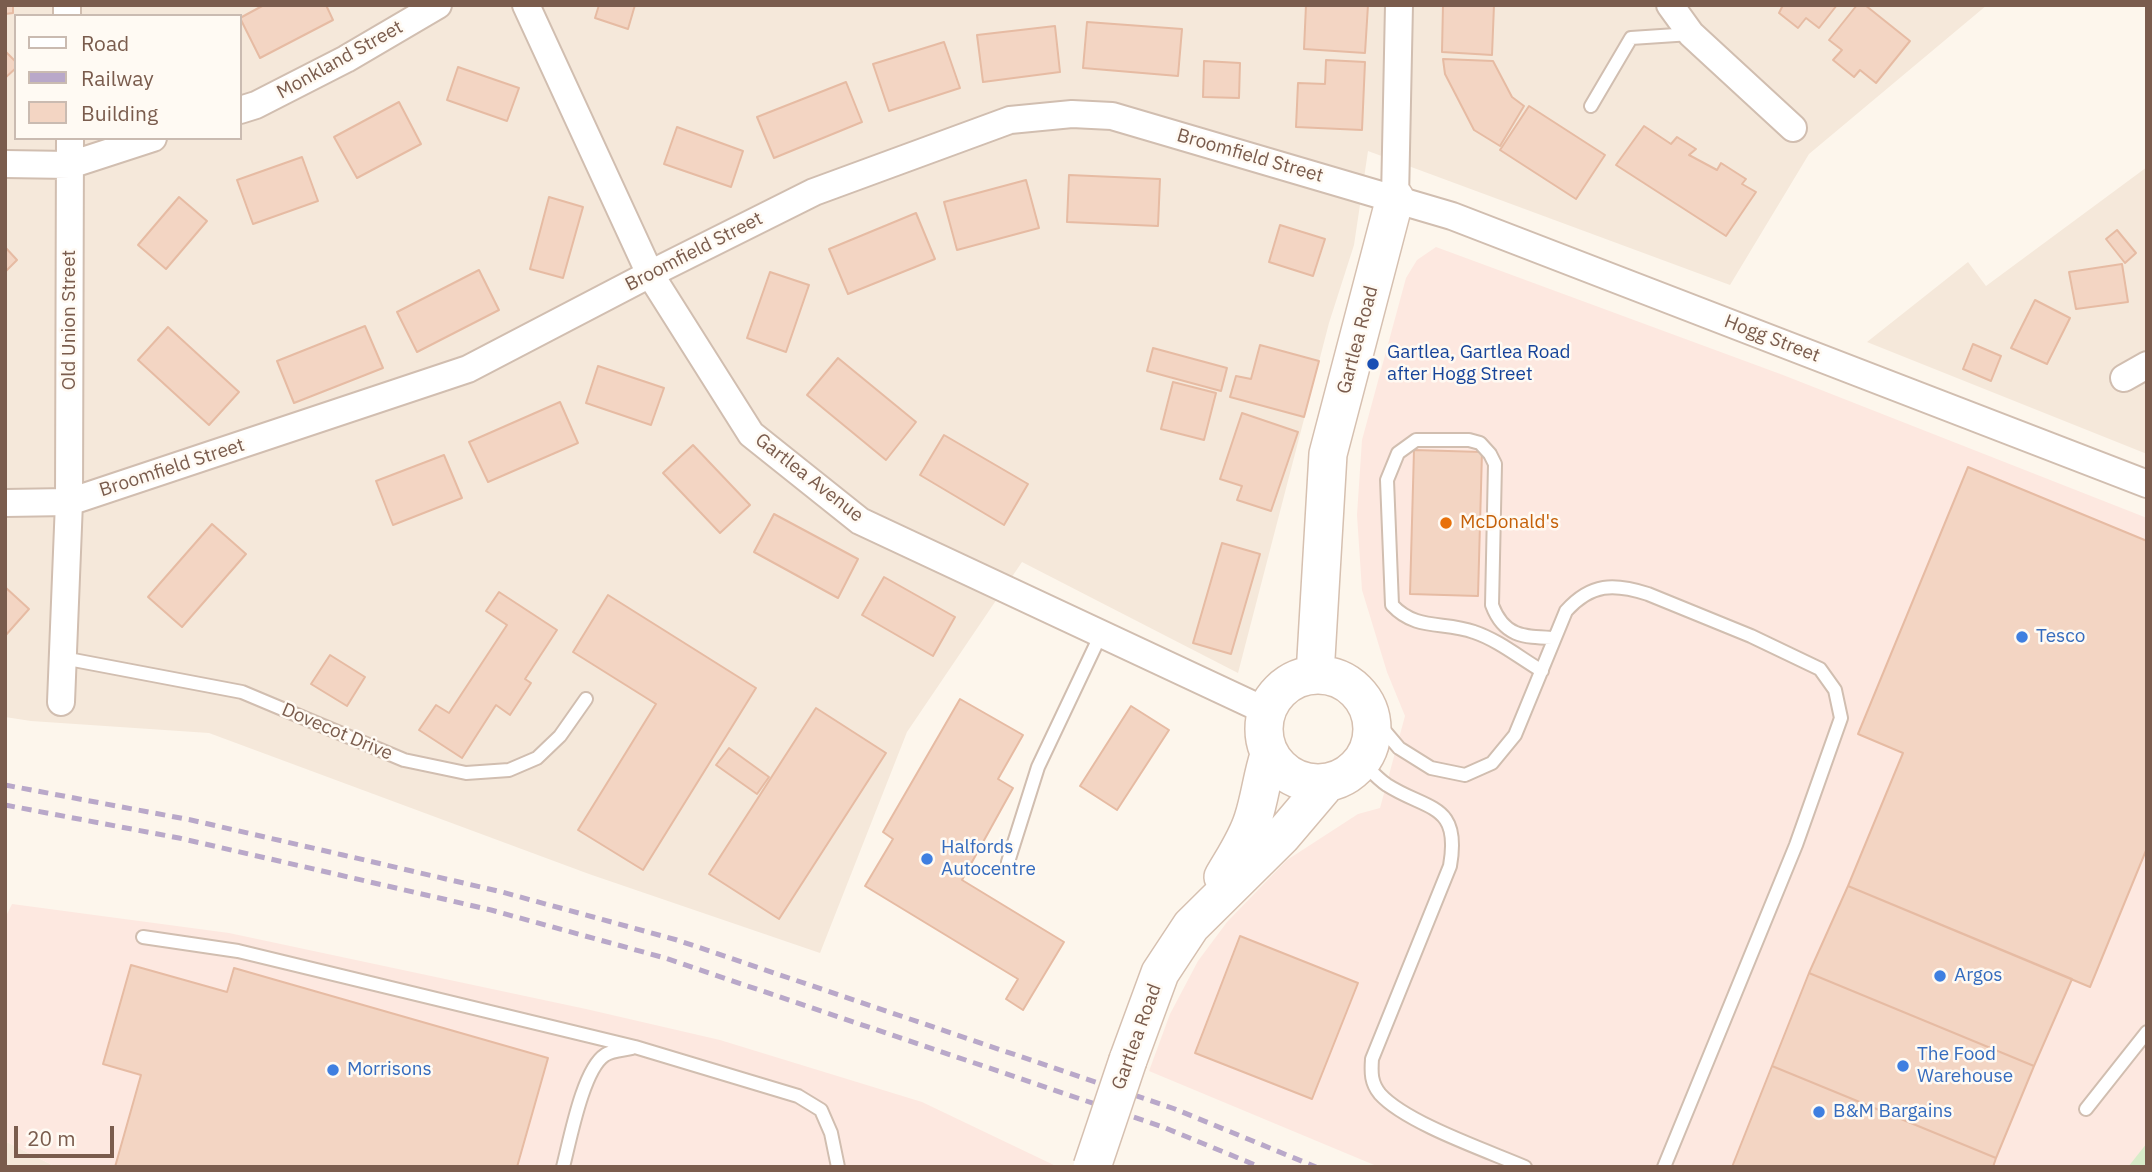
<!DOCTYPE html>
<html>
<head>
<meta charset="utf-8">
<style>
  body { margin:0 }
  #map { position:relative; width:2152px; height:1172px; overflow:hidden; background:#fdf6ec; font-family:"IBM Plex Sans",sans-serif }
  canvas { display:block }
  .frame { position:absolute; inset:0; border:7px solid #7a5c4d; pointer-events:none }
  .legend { position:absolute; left:14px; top:14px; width:228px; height:126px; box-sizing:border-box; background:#fffaf3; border:2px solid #cabbb1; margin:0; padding:9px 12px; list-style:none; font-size:21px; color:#7a5c4d }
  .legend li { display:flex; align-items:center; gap:14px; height:35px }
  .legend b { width:35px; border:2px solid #cabbb1 }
  .scale { position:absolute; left:14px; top:1126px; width:100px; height:32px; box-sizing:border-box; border:4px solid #7a5c4d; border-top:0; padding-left:9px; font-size:21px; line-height:24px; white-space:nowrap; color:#7a5c4d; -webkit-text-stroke:5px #fffaf3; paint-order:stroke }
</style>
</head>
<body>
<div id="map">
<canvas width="2152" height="1172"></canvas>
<div class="frame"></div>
<ul class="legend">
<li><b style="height:9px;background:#fff"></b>Road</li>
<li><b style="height:9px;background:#b9a8c9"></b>Railway</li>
<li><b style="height:19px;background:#f3d5c3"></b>Building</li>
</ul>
<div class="scale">20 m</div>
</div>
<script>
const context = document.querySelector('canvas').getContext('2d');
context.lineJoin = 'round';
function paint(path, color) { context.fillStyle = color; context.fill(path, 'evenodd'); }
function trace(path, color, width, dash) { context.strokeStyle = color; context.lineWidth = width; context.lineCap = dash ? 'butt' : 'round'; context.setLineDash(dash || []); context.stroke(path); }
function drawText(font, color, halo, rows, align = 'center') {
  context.font = font + ' "IBM Plex Sans",sans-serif'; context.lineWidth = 5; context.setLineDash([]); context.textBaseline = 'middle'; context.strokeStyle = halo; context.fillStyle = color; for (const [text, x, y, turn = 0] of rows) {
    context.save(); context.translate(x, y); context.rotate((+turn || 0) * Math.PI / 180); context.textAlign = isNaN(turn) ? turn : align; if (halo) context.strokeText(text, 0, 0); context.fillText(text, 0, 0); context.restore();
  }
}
paint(new Path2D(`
  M5,5H1987L1809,154L1730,285L1368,151L1354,245L1329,323L1238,673L1022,562L907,732L820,953L589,874L209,733L31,721L5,717ZM16,16H240V138H16Z
  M2147,167V454L1867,342L1968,262L1986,286Z
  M5,1141L56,1167H5Z`), '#f5e8da');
paint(new Path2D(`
  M1436,247L1783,375L2147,518V1167H1379L1149,1071L1170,1014L1198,961L1227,922L1287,860L1358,814L1380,808L1405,716L1387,672L1362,590L1357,515L1362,440L1406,278L1417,260Z
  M12,904L229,933L586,1009L720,1040L922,1102L1058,1167H56L5,1141V918Z`), '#fde8e0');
paint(new Path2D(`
  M2147,1143V1167H2128Z`), '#d8ecc9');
const building = new Path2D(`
  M5,5H13V13L5,14Z
  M264,5H326L333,20L260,58L240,18Z
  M599,5H635L628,29L595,18Z
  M1306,5H1368L1365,53L1304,49Z
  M1443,5H1494L1492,55L1442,52Z
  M1783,5H1837L1819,28L1806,18L1798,28L1779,13Z
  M1857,5H1865L1910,41L1876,83L1860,70L1854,77L1833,60L1842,50L1829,40Z
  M1087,22L1182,29L1178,76L1083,68Z
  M1055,26L1060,72L983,82L977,35Z
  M944,42L960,88L889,111L873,64Z
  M5,51L16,62V68L5,78Z
  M1443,59L1493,61L1512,97L1524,106L1500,146L1474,130L1445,74Z
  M1326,60L1365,62L1362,130L1296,127L1298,83L1325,84Z
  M1204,61L1240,63L1239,98L1203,97Z
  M458,67L519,88L507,121L447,100Z
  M846,82L862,122L774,158L757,117Z
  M399,102L421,144L357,178L334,137Z
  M1529,106L1605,155L1576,199L1500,150Z
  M1644,126L1671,144L1677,137L1696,149L1689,155L1717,170L1721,163L1746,179L1742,184L1756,192L1726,236L1616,165Z
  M677,127L743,151L731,187L664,164Z
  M302,157L318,201L253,224L237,180Z
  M1069,175L1160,179L1158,226L1067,222Z
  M1026,180L1039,228L957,250L944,202Z
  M179,197L207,221L166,269L138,245Z
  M549,197L583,207L563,278L530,269Z
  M916,213L935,259L848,294L829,249Z
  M1280,225L1325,239L1313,276L1269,262Z
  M2117,230L2136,253L2125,263L2106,239Z
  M5,247L17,260L5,272Z
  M2122,264L2128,302L2076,309L2069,272Z
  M479,270L499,310L417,352L397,312Z
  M770,272L809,285L786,352L747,338Z
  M2035,300L2070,318L2047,364L2011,348Z
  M365,326L383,368L294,403L277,361Z
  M168,327L239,392L209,425L138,360Z
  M1973,344L2001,356L1991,381L1963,369Z
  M1260,345L1319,361L1304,417L1230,397L1236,376L1251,379Z
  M1153,348L1227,368L1221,391L1147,371Z
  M838,358L916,422L886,460L807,395Z
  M598,366L664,388L651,425L586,403Z
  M1173,382L1216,393L1204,440L1161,429Z
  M560,402L578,443L488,482L469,442Z
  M1242,413L1298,432L1271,511L1237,500L1242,486L1220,479Z
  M944,435L1028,484L1004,525L920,475Z
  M693,445L750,505L720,533L663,473Z
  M1414,450L1482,452L1478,596L1410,594Z
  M444,455L462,498L393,525L376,481Z
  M1968,467L2147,541V848L2090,987L1848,886L1903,753L1858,734Z
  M774,514L858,559L838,598L754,552Z
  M212,524L246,554L182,627L148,597Z
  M1222,543L1260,554L1231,654L1193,643Z
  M884,577L955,617L933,656L862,615Z
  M5,587L29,609L5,636Z
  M499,592L557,630L525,679L531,683L510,715L496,705L462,758L419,730L436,705L449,713L507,625L486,611Z
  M608,595L756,688L643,870L578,830L656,704L573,652Z
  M330,655L365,677L347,706L311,684Z
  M960,699L1023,735L998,779L1013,788L962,880L1064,942L1023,1010L1006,999L1018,979L865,886L893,839L883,832Z
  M1131,706L1169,730L1117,810L1080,786Z
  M816,708L886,753L779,919L709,874Z
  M729,748L769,777L757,794L716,765Z
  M1848,886L2072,979L2034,1066L1809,973Z
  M1240,936L1358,983L1312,1099L1195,1053Z
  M131,965L227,992L234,968L548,1058L517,1167H115L141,1075L103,1064Z
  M1809,973L2034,1066L1996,1158L1772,1066Z
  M1772,1066L1996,1158L1993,1167H1732Z`);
paint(building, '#f3d5c3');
trace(building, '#e6bba3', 2);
const lane = new Path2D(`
  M1591,106L1631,38L1691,34
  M63,658L242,692L404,760L466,773L509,770L537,758L560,736L586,699
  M1542,671C1520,658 1498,640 1474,632C1444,621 1416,631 1392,605L1387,480L1398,453L1416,440H1469L1480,443L1490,454L1495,464L1492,605C1504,637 1524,637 1554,638
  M1371,715L1399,748L1431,768L1465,775L1492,763L1515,735L1566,611C1591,583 1614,583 1648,594L1751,636L1820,669L1835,690L1841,718L1796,845L1664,1167
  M1362,762C1370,770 1378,779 1387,785C1428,811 1461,803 1450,866L1372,1059C1371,1073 1371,1083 1380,1094C1406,1123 1488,1151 1525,1167
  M1008,862L1038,767L1101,634
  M143,937L238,951L635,1047L798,1096L821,1110L831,1133L838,1167
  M2086,1109L2147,1032
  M563,1167C570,1140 583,1069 605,1055C612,1050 624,1050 632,1048`);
const street = new Path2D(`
  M67,5V16
  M526,5L650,274L751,434L860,521L1266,711
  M1670,5L1691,34L1793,128
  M240,110L256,105L346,59L438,5
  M5,164L70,165L153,138
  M1395,198L1399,5
  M2124,378L2147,365
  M5,503L69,502L468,369L650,274L814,192L1010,120L1072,114L1112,116L1452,216L2147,484
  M61,702L69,502L70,138`);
const secondary = new Path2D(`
  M1264 729a54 54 0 1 1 108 0a54 54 0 1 1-108 0Z
  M1315,675L1328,454L1395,198
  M1223,877C1234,858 1247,839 1253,819C1260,798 1262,776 1269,755
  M1128,1060L1160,973L1191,926L1282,836L1327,783`);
trace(lane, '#d1beb0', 16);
trace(street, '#d1beb0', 30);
trace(secondary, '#d6c0b0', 40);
trace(lane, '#fff', 12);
trace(street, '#fff', 26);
trace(secondary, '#fff', 37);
trace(new Path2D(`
  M5,785L191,820L343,855L502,892L677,940L1175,1109L1316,1167
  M5,805L179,838L331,873L491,910L665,958L1163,1127L1260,1167`), '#b9a8c9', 5, [10, 7]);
const secondaryBridge = new Path2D(`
  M1092,1167L1128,1060`);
trace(secondaryBridge, '#d6c0b0', 40, []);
trace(secondaryBridge, '#fff', 37);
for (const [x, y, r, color] of [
  [1373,364,7,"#1a4fb4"],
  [1446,523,7,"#e8710a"],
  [2022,637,7,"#3f7fe0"],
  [927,859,7,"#3f7fe0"],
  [1940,976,7,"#3f7fe0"],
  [1903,1066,7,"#3f7fe0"],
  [333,1070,7,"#3f7fe0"],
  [1819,1112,7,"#3f7fe0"]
]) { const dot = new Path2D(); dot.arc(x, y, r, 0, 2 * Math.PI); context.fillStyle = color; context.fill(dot); trace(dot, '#fffaf3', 2.5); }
drawText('19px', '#7a5c4d', '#fffaf3', [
  ["Monkland Street",340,60,-29],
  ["Broomfield Street",1250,156,16],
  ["Broomfield Street",694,252,-27],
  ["Old Union Street",70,320,-90],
  ["Hogg Street",1772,339,21],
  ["Gartlea Road",1358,340,-75],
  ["Broomfield Street",172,468,-18],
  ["Gartlea Avenue",809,478,38],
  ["Dovecot Drive",337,732,23],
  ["Gartlea Road",1137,1037,-70]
]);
drawText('19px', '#164399', '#fffaf3', [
  ["Gartlea, Gartlea Road",1387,353],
  ["after Hogg Street",1387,375]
], 'left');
drawText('19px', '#c56008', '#fffaf3', [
  ["McDonald's",1460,523]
], 'left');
drawText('19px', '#366cbe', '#fffaf3', [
  ["Tesco",2036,637],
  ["Halfords",941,848],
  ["Autocentre",941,870],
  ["Argos",1954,976],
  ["The Food",1917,1055],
  ["Warehouse",1917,1077],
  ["Morrisons",347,1070],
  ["B&M Bargains",1833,1112]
], 'left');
</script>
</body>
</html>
